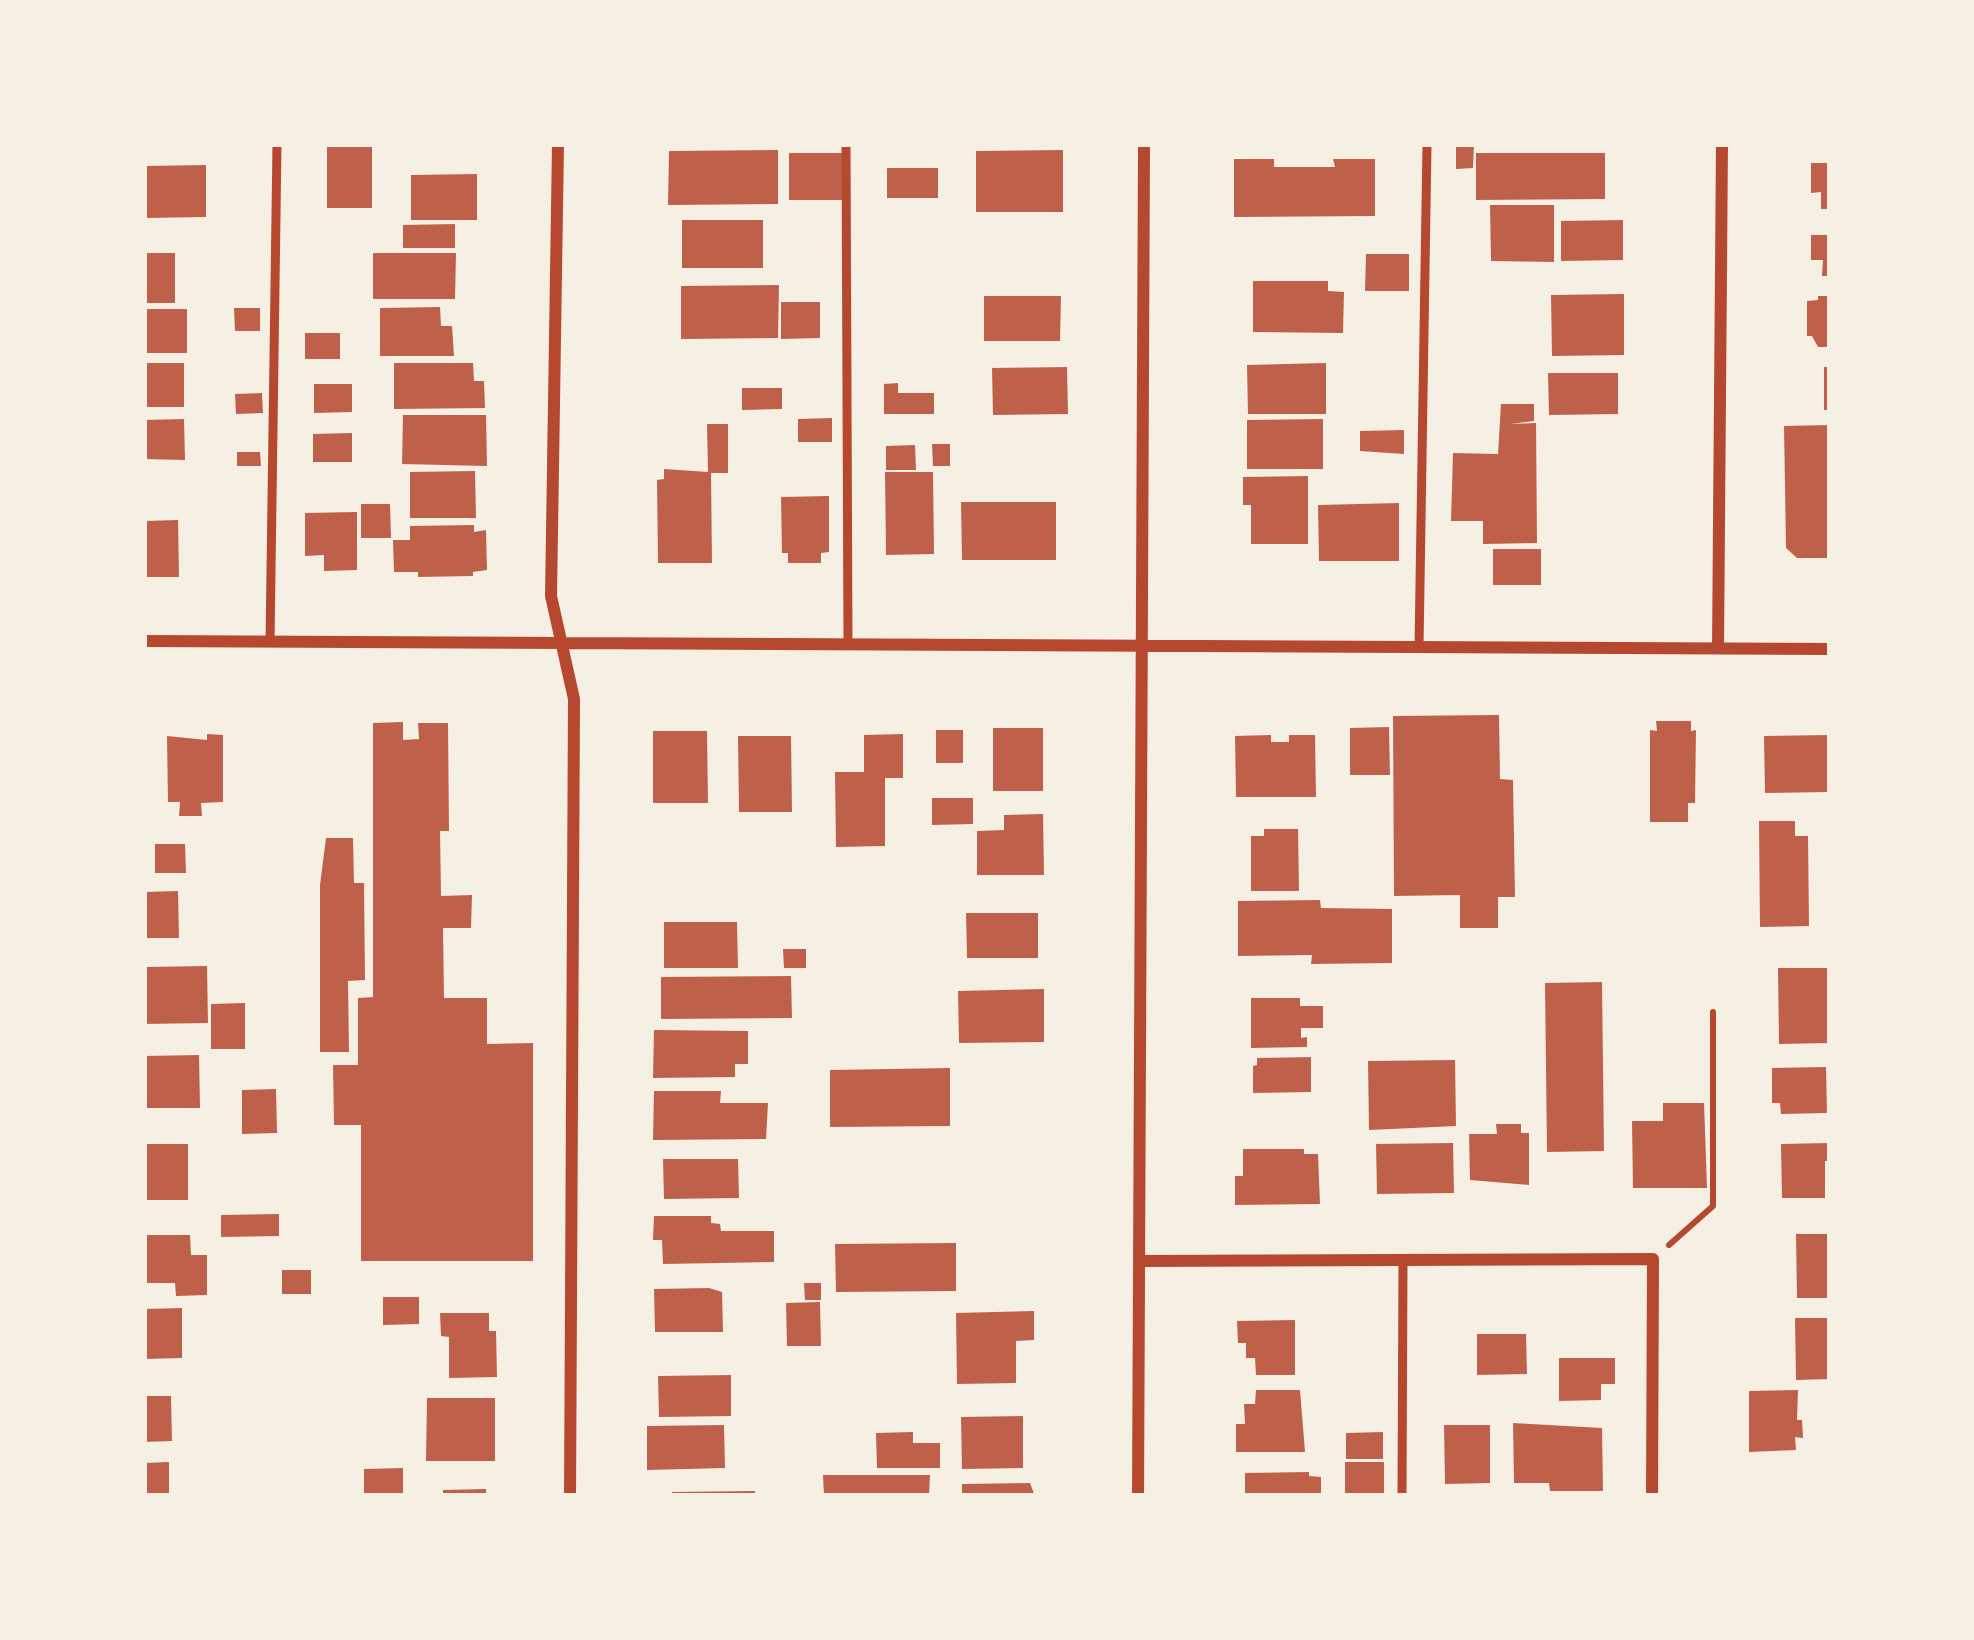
<!DOCTYPE html>
<html>
<head>
<meta charset="utf-8">
<style>
  body { margin:0 }
  #map { position:relative; width:1974px; height:1640px; overflow:hidden; background:#f6efe4; font-family:Signika,sans-serif }
  canvas { display:block }
  .frame { position:absolute; inset:0; border:147px solid #f6efe4; pointer-events:none }
</style>
</head>
<body>
<div id="map">
<canvas width="1974" height="1640"></canvas>
<div class="frame"></div>
</div>
<script>
const context = document.querySelector('canvas').getContext('2d');
context.lineJoin = 'round';
function paint(path, color) { context.fillStyle = color; context.fill(path, 'evenodd'); }
function trace(path, color, width, dash) { context.strokeStyle = color; context.lineWidth = width; context.lineCap = dash ? 'butt' : 'round'; context.setLineDash(dash || []); context.stroke(path); }
paint(new Path2D(`
  M1456,144H1474L1473,168L1456,169Z
  M327,147H372V208H327Z
  M778,150V204L668,205L669,151Z
  M1063,150V212H976V151Z
  M789,153H843V200H789Z
  M1476,153H1605V199L1476,200Z
  M1234,159H1274V167H1335L1333,159H1375V216L1234,217Z
  M1811,163H1830V209H1821V192L1811,193Z
  M206,165V217L144,218V166Z
  M887,168H938V198H887Z
  M477,174V220H411V175Z
  M1490,205H1554V262L1491,261Z
  M682,220H763V268H682Z
  M1623,220V260L1561,261V221Z
  M455,224V248H403V225Z
  M1811,235H1830V276H1822L1823,260H1811Z
  M144,253H175V303H144Z
  M373,253H456L455,299H373Z
  M1366,254H1409V291H1365Z
  M1253,281H1328V291L1344,292L1343,333L1253,332Z
  M779,285L778,338L681,339V286Z
  M1624,294V355L1552,356L1551,295Z
  M984,296H1061L1060,341H984Z
  M1818,296H1830V347H1818L1812,336H1807V301L1818,300Z
  M781,302H820V338L781,339Z
  M440,307L441,326H452L454,356H380V308Z
  M234,308H260V331H235Z
  M144,309H187V353H144Z
  M305,333H340V359H305Z
  M144,363H184V407H144Z
  M394,363H473L474,381H484L485,408L394,409Z
  M1326,363V414H1248L1247,365Z
  M1067,367L1068,414L993,415L992,368Z
  M1824,367H1830V410H1824Z
  M1548,373H1618V414L1549,415Z
  M898,383V393H934V414H884V384Z
  M314,384H352V412L314,413Z
  M742,388H782V409L742,410Z
  M262,393L263,413L236,414L235,394Z
  M1501,404H1534V421L1510,424L1536,423L1537,543L1483,544V521H1451L1453,453L1498,454Z
  M403,415H486L487,466L402,464Z
  M832,418V442H798V419Z
  M184,419L185,460L144,459V420Z
  M1323,419V469H1247V420Z
  M707,424H728V473H711L712,563H658L657,480L664,479V469L708,472Z
  M1830,425V558H1797L1786,548L1784,426Z
  M1404,430V454L1360,451V431Z
  M352,433V462H313V434Z
  M932,444H950V466H933Z
  M915,445L916,470H886V446Z
  M237,452H260L261,466H237Z
  M475,471L476,518H410V472Z
  M885,472H933L934,554L886,555Z
  M1308,476V544H1251V505H1243V477Z
  M829,496V552L821,553V563H788V553H782L781,497Z
  M961,502H1056V560H962Z
  M1399,503V561H1319L1318,505Z
  M361,504H390L391,538H361Z
  M357,512V570L324,571V555L305,556V513Z
  M178,520L179,577H144V521Z
  M474,525V532L486,530L487,570L473,572V576L418,577V572H394L393,540H410V526Z
  M1493,549H1541V585H1493Z
  M1499,715L1500,779L1513,780L1515,897H1498V928H1460V895L1394,896L1393,716Z
  M1656,721H1691V731L1696,730L1695,803H1688V822H1650V730L1657,731Z
  M403,722V740L419,739L418,723H448L449,831H440L441,896L472,895L471,928H443L444,998H487V1044L533,1043V1261H361V1125H334L333,1065H358V998L373,997V723Z
  M1389,727L1390,775H1350V728Z
  M993,728H1043V791H993Z
  M936,730H963V763H936Z
  M653,731H707L708,803H653Z
  M207,734L223,735V802L201,803L202,816H179L180,802H168L167,736L207,740Z
  M903,734V778H885V846L836,847L835,772H864V735Z
  M1271,735V742H1289V735H1315L1316,797H1236L1235,736Z
  M1830,735V792L1765,793L1764,736Z
  M738,736H791L792,812H739Z
  M932,798H973V824L932,825Z
  M1043,814L1044,875H977V831L1004,830V815Z
  M1759,821H1795V836H1808L1809,926L1760,927Z
  M1264,829H1298L1299,891H1251V836H1264Z
  M326,838H353L354,883H364L365,980L348,981L349,1052H320V885Z
  M155,844H185L186,873H155Z
  M178,891L179,938H144V892Z
  M1320,900L1321,908L1392,909V963L1311,964L1312,955L1238,956V901Z
  M966,913H1038V958H967Z
  M664,922H737L738,968H664Z
  M783,949H806V968H784Z
  M207,966L208,1023L144,1024V967Z
  M1778,968H1830V1043L1779,1044Z
  M791,976L792,1018L661,1019V977Z
  M1602,982L1604,1151L1547,1152L1545,983Z
  M1044,989V1042L959,1043L958,991Z
  M1251,998H1300V1006H1323V1028H1301V1038L1307,1037V1047L1251,1048Z
  M245,1003V1049H211V1004Z
  M654,1030L748,1031V1064H735V1077L653,1078Z
  M199,1055L200,1108H144V1056Z
  M1311,1057V1092L1253,1093V1066L1257,1065V1058Z
  M1455,1060L1456,1126L1369,1130L1368,1061Z
  M1826,1067L1827,1113L1781,1114L1780,1103H1772V1068Z
  M950,1068V1126L830,1127V1070Z
  M276,1089L277,1133L242,1134V1090Z
  M654,1091H721L720,1103H768L766,1139L653,1140Z
  M1663,1103H1704L1707,1188H1633L1632,1121H1663Z
  M1496,1124H1521V1133H1529V1185L1470,1180L1469,1134H1497Z
  M1453,1143L1454,1193L1377,1194L1376,1144Z
  M1830,1143V1161H1825V1198H1782L1781,1144Z
  M144,1144H188V1200H144Z
  M1243,1149H1304V1154H1318L1320,1204L1235,1205V1176H1243Z
  M663,1159H738L739,1198L664,1199Z
  M279,1214V1236L221,1237V1215Z
  M654,1216H711V1223L720,1224L721,1231H774V1262L663,1264L662,1240H653Z
  M1796,1234H1830V1298H1797Z
  M144,1235H190L191,1255H207V1295L176,1296L175,1283H144Z
  M956,1243V1291L836,1292L835,1244Z
  M282,1270H311V1294H282Z
  M804,1283H821V1300H805Z
  M709,1288L722,1292L723,1332H655L654,1289Z
  M383,1297H419V1324L383,1325Z
  M820,1302L821,1346H787L786,1303Z
  M182,1308V1358L144,1359V1309Z
  M1034,1311V1340L1016,1341V1383L957,1384L956,1313Z
  M440,1313H489V1331H496L497,1377L449,1378V1337L441,1336Z
  M1795,1318H1830V1379L1796,1380Z
  M1295,1320V1375H1256L1255,1358H1246V1343H1238L1237,1321Z
  M1477,1334H1526L1527,1374L1477,1375Z
  M1559,1358H1615V1384H1601V1400L1559,1401Z
  M731,1375V1416L659,1417L658,1376Z
  M1256,1390H1300L1305,1452H1236V1424H1245L1244,1404H1255Z
  M1798,1390L1797,1420H1802L1803,1438L1795,1437L1796,1450L1749,1452V1391Z
  M144,1396H171L172,1441L144,1442Z
  M427,1398H495V1461H426Z
  M1023,1416V1468L962,1469L961,1417Z
  M1513,1423L1602,1428L1603,1491H1550L1549,1483H1514Z
  M724,1425L725,1468L647,1470V1426Z
  M1444,1425H1490V1483L1445,1484Z
  M913,1432V1443H940V1468H877L876,1433Z
  M1383,1432V1459H1346V1433Z
  M169,1462V1496H144V1463Z
  M1345,1462H1384V1496H1345Z
  M403,1468V1496H364V1469Z
  M1309,1472V1476L1321,1477V1496H1245V1473Z
  M823,1475H930L929,1496H824Z
  M1030,1483L1035,1496H962V1484Z
  M486,1489V1496H443V1490Z
  M755,1491V1496H672V1492Z`), '#bf614a');
trace(new Path2D(`
  M1669,1245L1713,1206V1012`), '#b5482f', 6);
trace(new Path2D(`
  M846,144L848,645
  M270,642L277,144
  M1419,647L1427,144
  M1402,1496L1403,1259`), '#b5482f', 9);
trace(new Path2D(`
  M558,144L551,596L574,699L570,1496
  M144,641L1830,649
  M1718,648L1722,144
  M1139,1261L1653,1259L1652,1496
  M1138,1496L1144,144`), '#b5482f', 12);
</script>
</body>
</html>
